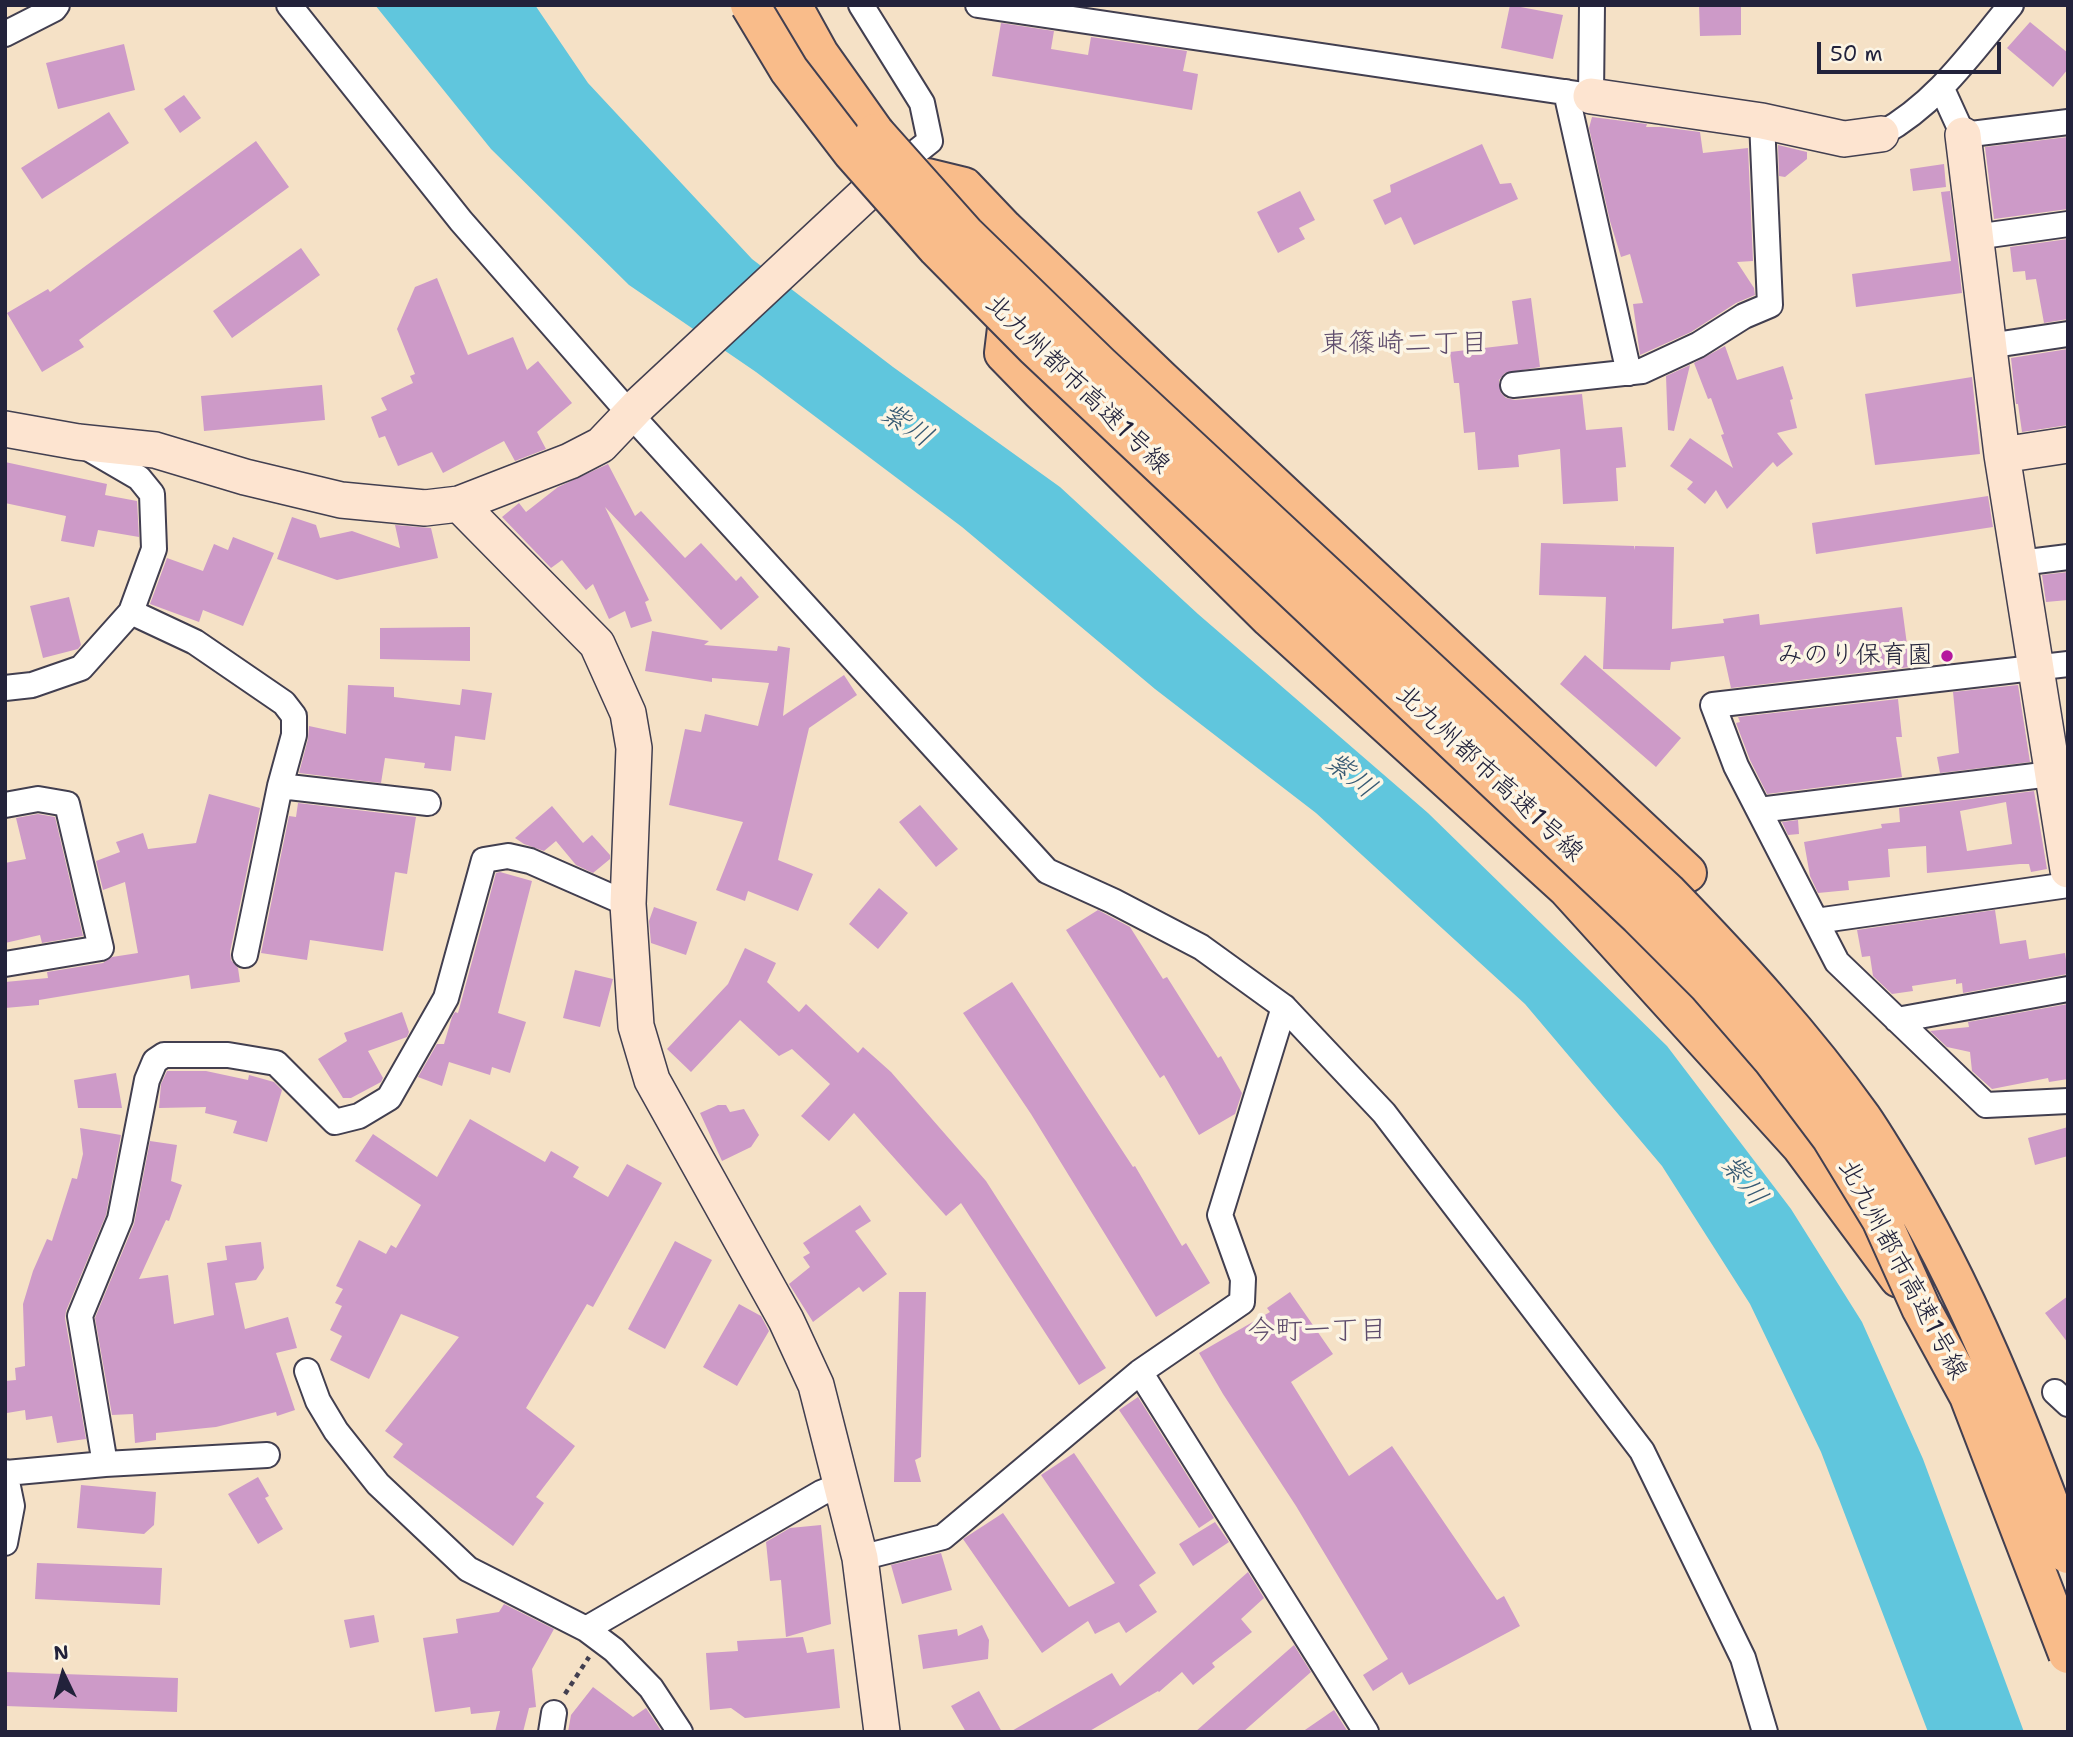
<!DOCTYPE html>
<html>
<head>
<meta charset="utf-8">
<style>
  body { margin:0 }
  #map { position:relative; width:2073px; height:1737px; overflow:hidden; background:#f5e1c6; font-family:"Shantell Sans",sans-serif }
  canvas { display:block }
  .frame { position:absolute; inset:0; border:7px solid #22223b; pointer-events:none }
  .north { position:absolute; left:28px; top:1639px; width:70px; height:70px; -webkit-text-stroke:5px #fcf5e5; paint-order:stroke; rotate:355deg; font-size:19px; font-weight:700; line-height:28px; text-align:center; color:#22223b }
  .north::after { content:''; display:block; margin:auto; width:24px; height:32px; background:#22223b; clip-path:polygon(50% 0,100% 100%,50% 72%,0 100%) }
  .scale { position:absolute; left:1817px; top:42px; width:184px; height:32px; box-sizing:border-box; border:4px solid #22223b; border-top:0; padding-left:9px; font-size:21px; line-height:24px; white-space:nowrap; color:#22223b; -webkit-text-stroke:5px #fcf5e5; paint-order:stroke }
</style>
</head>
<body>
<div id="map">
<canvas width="2073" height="1737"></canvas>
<div class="frame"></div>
<div class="north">N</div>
<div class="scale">50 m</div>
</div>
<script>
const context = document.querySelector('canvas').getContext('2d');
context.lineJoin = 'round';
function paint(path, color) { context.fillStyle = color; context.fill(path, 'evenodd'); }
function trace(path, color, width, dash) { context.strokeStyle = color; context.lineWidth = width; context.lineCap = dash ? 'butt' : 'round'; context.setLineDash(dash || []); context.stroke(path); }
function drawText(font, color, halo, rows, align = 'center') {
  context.font = font + ' "Shantell Sans","Klee One",sans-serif'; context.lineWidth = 7; context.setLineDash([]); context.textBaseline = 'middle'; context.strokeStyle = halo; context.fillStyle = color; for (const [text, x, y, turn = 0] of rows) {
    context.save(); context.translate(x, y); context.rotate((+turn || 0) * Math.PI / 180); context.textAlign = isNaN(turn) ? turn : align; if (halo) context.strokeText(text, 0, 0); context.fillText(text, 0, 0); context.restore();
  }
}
paint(new Path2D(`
  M375,5H535L588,83L752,259L893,367L1060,487L1198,614L1428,813L1667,1046L1791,1209L1862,1322L1923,1459L2024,1732H1928L1821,1452L1750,1304L1662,1166L1525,1004L1316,813L1155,689L962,527L756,372L629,285L491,149Z`), '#60c6dd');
paint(new Path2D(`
  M1510,5L1563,15L1553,59L1501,48Z
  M1699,5H1741V35L1700,36Z
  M2030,22L2068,53V69L2053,87L2007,48Z
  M1001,23L1054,31L1051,49L1088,55L1091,37L1187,51L1183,71L1198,74L1192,110L992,76Z
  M124,44L135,90L58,109L46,63Z
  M184,95L201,118L180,133L164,109Z
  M109,112L129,143L42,199L21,168Z
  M1592,117L1647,124L1646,127H1661L1700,132L1703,153L1748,148L1753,261L1737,262L1754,288L1755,295L1736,303L1691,332L1640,355L1633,304L1643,303L1630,254L1621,257L1610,221L1589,128Z
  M2068,137V209L1994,219L1985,147Z
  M256,141L289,187L79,340L84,347L42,372L7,313L48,289L50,292Z
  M1482,144L1500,184L1511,183L1518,199L1414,245L1401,217L1385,225L1373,200L1391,192L1390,185Z
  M1778,145L1807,152V159L1785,177L1779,176Z
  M1944,164L1946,187L1913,191L1910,169Z
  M1300,191L1315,220L1299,228L1305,239L1278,253L1257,212Z
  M1950,191L1962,293L1856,307L1852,274L1951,261L1941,192Z
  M2068,239V319L2044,323L2036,279L2026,280L2025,271L2013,272L2010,247Z
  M301,248L320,275L232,338L213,311Z
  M437,278L468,355L513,337L527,370L538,361L572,403L537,432L546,449L515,461L504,441L443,473L432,452L398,466L385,436L379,438L371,417L387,410L381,398L413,383L410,376L415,374L397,329L415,287Z
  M1531,298L1540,367L1505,373L1499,380L1501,393L1506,398L1515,400L1582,394L1586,430L1622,427L1626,467L1616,468L1618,501L1563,504L1560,449L1518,455L1519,467L1478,470L1475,432L1464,433L1459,383H1454L1450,352L1518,344L1512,301Z
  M1725,346L1737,380L1783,366L1793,399L1790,400L1797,428L1777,433L1793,454L1777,467L1773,462L1727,509L1716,490L1705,504L1687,489L1693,482L1670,466L1690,438L1733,468L1721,435L1724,434L1711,398L1708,399L1694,363Z
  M2068,349V425L2022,432L2018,404H2016L2011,358Z
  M1690,365L1674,431L1668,430L1666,376Z
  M1972,377L1980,454L1875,465L1865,394Z
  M322,385L325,420L204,431L201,396Z
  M5,462L107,484L105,495L137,501L139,537L98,530L94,547L61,541L66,516L5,503Z
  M608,464L635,516L641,511L685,558L701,543L736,581L741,576L759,597L721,630L605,507L649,600L645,602L652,621L631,628L625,611L609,619L593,584L586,590L562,560L551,568L502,517L519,503L526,512L558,487Z
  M1988,496L1993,527L1816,554L1812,523Z
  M292,517L316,525L320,538L352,531L400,548L395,525L431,528L438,558L337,580L277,559Z
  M233,537L274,553L243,626L203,610L199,622L150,604L167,558L203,571L214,544L228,550Z
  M1541,543L1634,546L1635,550V546L1674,547L1672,629L1724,623L1723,619L1759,614L1760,625L1902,607L1910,667L1731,688L1724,656L1671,662L1670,670L1603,669L1606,597L1539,595Z
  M2068,572V600L2046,602L2042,575Z
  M69,597L81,645L78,649L43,658L30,606Z
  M470,627V661L380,659V628Z
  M652,631L709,641L704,645L777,651L778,646L790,648L783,716L844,675L857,695L809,728L778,860L813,874L798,911L748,891L745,901L716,890L743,822L669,805L685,729L701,732L705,714L758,726L769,683L712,678V682L645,671Z
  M1585,655L1681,738L1656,767L1560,684Z
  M348,685L394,687V697L460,705L462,689L492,693L485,740L455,736L451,771L424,768L425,763L385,758L381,783L299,773L308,739L309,726L346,734Z
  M2018,685L2030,762L1940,773L1937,757L1959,753L1953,692Z
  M1898,699L1902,737H1896L1902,777L1767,794L1750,760L1736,723L1740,722L1738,717Z
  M2034,791L2047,869L2031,872L2029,864H2020L1927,873L1926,846L1888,849L1890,877L1848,881L1849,890L1818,893L1810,876L1804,842L1882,828L1881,824L1900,822L1899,808ZM2006,802L2012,844L1967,851L1960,811Z
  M209,794L260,808L230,952L231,960L238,968L240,982L191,989L189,975L39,1000V1005L5,1008V982L48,978L47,972L103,963L112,957L138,953L125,882L103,890L96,861L120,852L116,842L143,833L148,849L196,843Z
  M298,803L416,817L407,874L395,872L383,951L310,940L307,960L261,953L289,816L296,817Z
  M920,805L958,849L936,867L899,822Z
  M552,806L583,843L592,835L610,855V859L593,873L576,865L556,841L544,851L524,844L515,838Z
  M38,814L55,817L83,936L42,943L40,935L5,943V863L26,859L16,818Z
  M1798,820L1799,834L1788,835L1782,822Z
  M500,872L532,881L498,1013L526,1022L510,1073L492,1067L490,1075L449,1062L442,1086L418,1077L437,1044H444L452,1017L455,1012L458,1013L496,873Z
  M879,888L908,913L878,949L849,924Z
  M654,907L697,922L686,955L651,943L649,921Z
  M1098,910L1130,927L1163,979L1167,977L1218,1058L1221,1056L1242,1093L1235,1114L1199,1135L1164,1075L1160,1078L1066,930Z
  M1995,910L2000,944L2026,940L2029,959L2065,953L2068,974L1963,993L1962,983L1956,984V979L1912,986L1913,991L1892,994L1873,976L1870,956L1862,957L1857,930Z
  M745,948L776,963L767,982L799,1012L806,1004L858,1053L863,1047L891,1072L986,1181L1106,1368L1079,1385L961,1203L946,1216L854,1113L829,1141L801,1116L830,1084L792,1049L779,1056L740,1020L691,1072L667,1049L728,984Z
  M575,970L613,979L600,1027L563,1018Z
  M1012,982L1133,1167L1135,1166L1182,1246L1186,1243L1210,1283L1156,1317L1031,1114L963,1013Z
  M2068,1004V1079L2049,1082L2048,1078L1992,1089L1972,1071L1970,1052L1947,1047L1930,1031L1969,1027L1968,1022Z
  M402,1012L409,1032L407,1037L368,1051L383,1078L381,1082L351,1098H343L318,1059L347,1041L344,1033Z
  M167,1071H206L248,1080L249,1075L274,1082L282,1090L267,1142L233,1133L237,1121L205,1113L206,1107L159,1108L161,1084Z
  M116,1073L122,1108H78L74,1080Z
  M718,1105H726L730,1112L744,1109L759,1135L751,1147L722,1161L700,1113Z
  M470,1119L545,1162L551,1151L579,1167L573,1177L608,1197L627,1164L662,1183L593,1307L587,1304L526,1408L575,1446L536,1497L544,1503L513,1546L393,1457L403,1444L385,1431L459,1337L401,1314L369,1379L330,1360L342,1336L330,1330L342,1306L335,1303L343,1289L336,1286L359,1240L386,1254L391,1245L396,1248L421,1205L355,1161L373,1134L437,1177Z
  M2068,1127V1156L2035,1165L2028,1138Z
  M80,1128L121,1135L106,1215L66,1311L65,1318L86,1439L57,1443L52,1416L26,1420L25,1410L7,1413L5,1381L16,1380L15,1368L25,1366L23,1304L33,1271L47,1239L52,1241L72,1178L77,1179L83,1154Z
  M150,1141L177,1145L171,1181L182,1185L169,1221L166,1220L139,1279L168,1275L174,1324L214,1315L207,1263L227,1260L225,1246L261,1242L264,1268L256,1280L235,1283L245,1329L288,1317L297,1348L276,1353L295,1410L277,1416L276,1412L216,1427L156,1433V1440L135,1443L133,1414L112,1415L95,1318L134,1224Z
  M860,1205L871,1221L855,1231L887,1274L863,1292L859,1287L813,1322L789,1284L810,1267L803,1257L810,1253L803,1243Z
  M675,1241L712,1260L665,1349L628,1329Z
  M899,1292H926L921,1457L915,1460L921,1482H894Z
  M1290,1292L1333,1354L1291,1382L1349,1476L1392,1446L1497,1600L1504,1596L1520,1626L1409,1685L1402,1672L1373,1691L1363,1675L1388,1659L1296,1506L1223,1394L1199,1353L1270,1312L1267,1308Z
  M2068,1296V1343L2045,1313Z
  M739,1304L761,1316L769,1331L737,1386L703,1367Z
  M1138,1397L1214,1518L1199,1528L1119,1410Z
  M1074,1453L1156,1573L1139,1585L1157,1612L1126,1633L1119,1622L1095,1634L1088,1621L1042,1653L963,1539L1003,1513L1069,1607L1115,1583L1041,1475Z
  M258,1477L269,1496L265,1498L283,1529L258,1544L228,1494Z
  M81,1485L156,1492L154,1525L144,1534L77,1528Z
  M1215,1522L1229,1542L1193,1566L1179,1544Z
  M821,1525L831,1624L786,1637L781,1580L770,1581L766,1542L790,1528Z
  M941,1553L952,1590L902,1604L891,1565Z
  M37,1563L162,1568L160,1605L35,1599Z
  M1248,1572L1264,1598L1241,1619L1252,1632L1212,1663L1215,1667L1193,1685L1182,1672L1159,1692L1158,1691L1088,1732H1010L1112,1673L1120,1686Z
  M504,1604L554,1629L532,1669L536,1707L529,1708L523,1732H495L500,1711L471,1714L470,1707L435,1712L423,1638L458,1633L456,1619L499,1612Z
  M374,1615L379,1642L350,1648L344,1620Z
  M982,1625L989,1640L988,1659L923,1669L918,1635L957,1629L958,1636Z
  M803,1637L807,1653L834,1649L840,1708L745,1718L731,1708L710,1710L706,1653L738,1651L737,1641Z
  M1294,1645L1311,1672L1243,1732H1195Z
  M5,1672L178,1678L177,1712L5,1706Z
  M593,1687L633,1717L646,1708L662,1732H568L571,1715Z
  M979,1691L1002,1732H966L951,1706Z
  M1334,1710L1348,1732H1302Z`), '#cd9ac8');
const street = new Path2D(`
  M289,5L461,221L631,415L1047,871L1113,901L1201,947L1284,1007L1384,1113L1642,1451L1743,1658L1765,1732
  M861,5L922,103L930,141L891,172
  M978,5L1591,96L1592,5
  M5,34L54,9L57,5
  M1942,89L1963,135L2068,122
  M1566,92L1629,373
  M1881,134C1937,103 1971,53 2011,5
  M1975,237L2068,224
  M1988,346L2068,334
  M1513,385L1642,371L1698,345L1744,316L1770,305L1762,121
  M2020,563L2068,557
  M131,612L195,642L284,703L294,716V735L280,786L245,955
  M2068,664L1713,705L1736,766L1837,962L1986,1105L2068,1101
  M5,688L32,685L81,668L131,612L154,549L152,494L139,478L84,446
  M280,786L428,803
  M5,805L38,799L67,804L101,948L5,964
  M1759,810L2067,772
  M1816,921L2068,885
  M1897,1020L2068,989
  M307,1371L318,1401L336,1431L378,1484L468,1569L586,1629L614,1650L651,1688L680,1732
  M1140,1372L1366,1732
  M2055,1392L2068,1404
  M105,1464L267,1455
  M5,1472L12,1506L5,1543
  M6,1473L105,1464L80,1316L120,1219L147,1080L155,1061L164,1055H228L276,1063L335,1122L359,1116L389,1098L446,998L484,860L508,856L530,861L628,904
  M860,1558L943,1537L1140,1372L1242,1302L1243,1279L1220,1215L1284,1007
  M586,1629L821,1493L841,1485
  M551,1732L554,1713`);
const secondary = new Path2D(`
  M1591,96L1762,121L1844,139L1881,134
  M1963,135L2002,455L2068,870
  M5,429L78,442L155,450L245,477L341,500L425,508L459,504L570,461L601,445L640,404L874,186
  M2002,455L2068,445
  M459,504L597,644L628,713L634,748L628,904L636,1026L652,1080L786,1320L816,1385L860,1558L882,1732`);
const highway = new Path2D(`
  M792,5L819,54L875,133
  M927,178L964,187L1004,229L1160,379L1687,873
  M1007,328L1004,353L1041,391L1270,618L1567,888L1801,1146L1899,1278`);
trace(street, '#423f50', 28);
trace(secondary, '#423f50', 38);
trace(highway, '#423f50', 42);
trace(new Path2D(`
  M565,1694L589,1657`), '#423f50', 4.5, [5, 5]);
trace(street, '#fff', 24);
trace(secondary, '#fde4d0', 35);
trace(highway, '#f9bc8a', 38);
const highwayBridge = new Path2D(`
  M750,5L789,70L852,152L937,248L1035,347L1639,916L1708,985L1773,1060L1831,1137L1881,1219L1921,1308L1969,1396L2068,1654
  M875,133L965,234L1100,365L1668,893C1737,964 1804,1037 1862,1118C1873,1134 1883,1151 1893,1167C1967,1288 2019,1421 2068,1554`);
trace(highwayBridge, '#423f50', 42, []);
trace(highwayBridge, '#f9bc8a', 38);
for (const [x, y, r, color] of [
  [1947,656,7,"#b5179e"]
]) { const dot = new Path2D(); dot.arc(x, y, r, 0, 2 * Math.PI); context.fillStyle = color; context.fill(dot); trace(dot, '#fcf5e5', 2.5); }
drawText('26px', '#22223b', '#fcf5e5', [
  ["北九州都市高速1号線",1077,385,44],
  ["北九州都市高速1号線",1489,774,43],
  ["北九州都市高速1号線",1902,1270,62]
]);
drawText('26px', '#22223b', '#fcf5e5', [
  ["みのり保育園",1933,656]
], 'right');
drawText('28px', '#5e4c6c', '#fcf5e5', [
  ["東篠崎二丁目",1404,345],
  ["今町一丁目",1317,1332]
]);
drawText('italic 28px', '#385b74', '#fcf5e5', [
  ["紫川",906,426,33],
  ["紫川",1350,776,38],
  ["紫川",1743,1181,52]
]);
</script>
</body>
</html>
